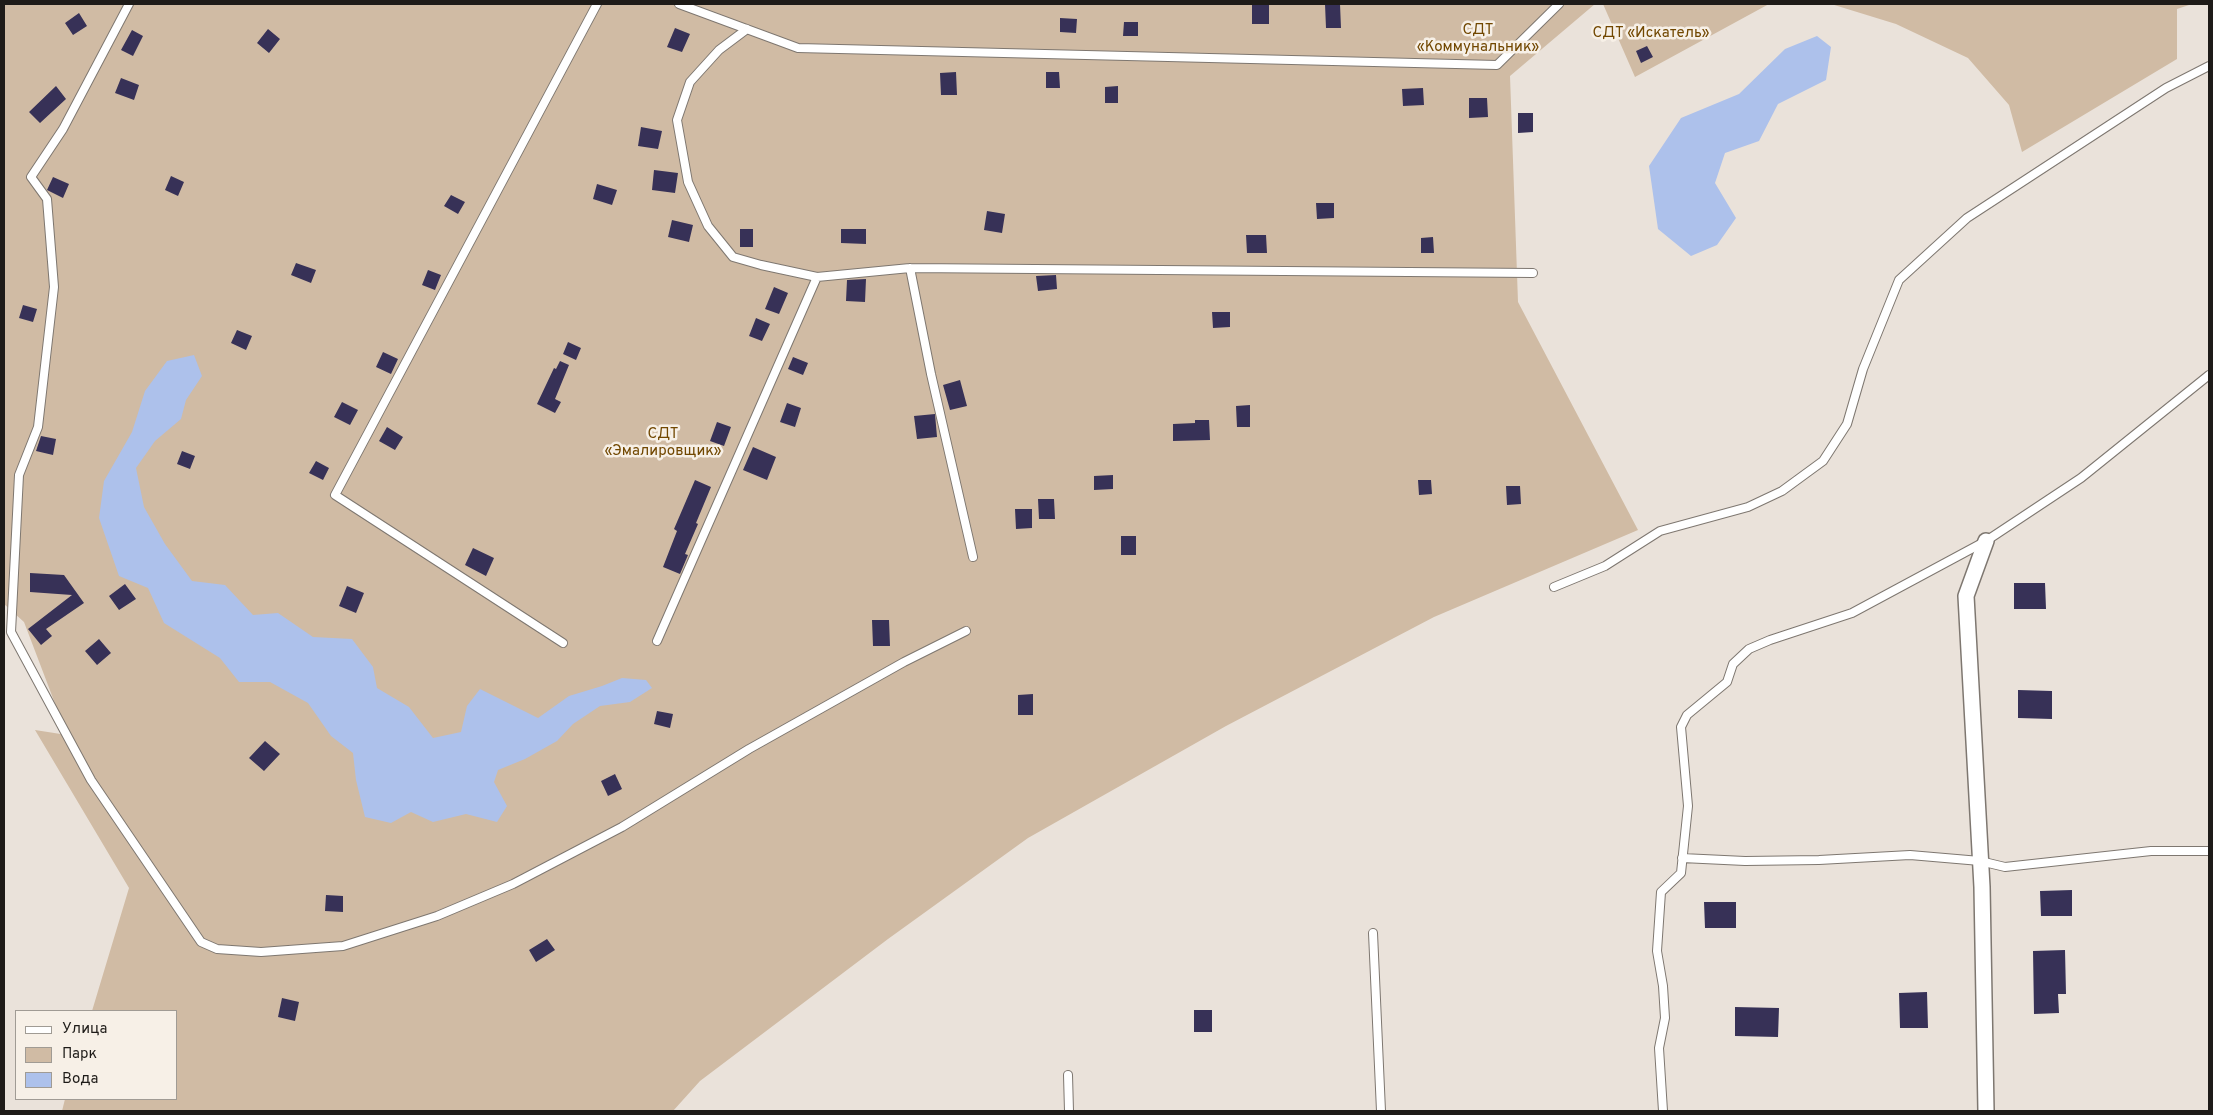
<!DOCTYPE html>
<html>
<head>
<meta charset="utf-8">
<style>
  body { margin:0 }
  #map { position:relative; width:2213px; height:1115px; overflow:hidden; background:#eae2da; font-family:Overpass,sans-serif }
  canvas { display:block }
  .frame { position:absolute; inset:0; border:5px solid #1e1b18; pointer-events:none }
  .legend { position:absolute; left:15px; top:1010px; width:162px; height:90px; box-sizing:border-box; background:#f7f0e7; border:1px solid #a09b94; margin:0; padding:6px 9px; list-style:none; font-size:15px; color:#1e1b18 }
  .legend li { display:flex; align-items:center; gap:10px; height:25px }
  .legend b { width:25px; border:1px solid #a09b94 }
</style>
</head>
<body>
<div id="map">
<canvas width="2213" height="1115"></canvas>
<div class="frame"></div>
<ul class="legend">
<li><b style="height:6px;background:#fff"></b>Улица</li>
<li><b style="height:14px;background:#d0bba4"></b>Парк</li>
<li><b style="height:14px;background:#adc1eb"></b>Вода</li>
</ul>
</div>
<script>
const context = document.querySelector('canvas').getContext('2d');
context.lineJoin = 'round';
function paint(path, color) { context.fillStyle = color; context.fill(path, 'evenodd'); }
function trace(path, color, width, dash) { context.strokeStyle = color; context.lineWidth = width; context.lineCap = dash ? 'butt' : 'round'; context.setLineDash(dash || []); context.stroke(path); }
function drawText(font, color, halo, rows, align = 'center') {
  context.font = font + ' Overpass,sans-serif'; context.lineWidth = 5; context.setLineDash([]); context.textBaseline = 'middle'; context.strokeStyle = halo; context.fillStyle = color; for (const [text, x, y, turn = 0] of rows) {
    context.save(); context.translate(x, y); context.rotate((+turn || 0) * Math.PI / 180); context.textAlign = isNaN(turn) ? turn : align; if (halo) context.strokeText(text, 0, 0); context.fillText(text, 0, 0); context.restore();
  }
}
paint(new Path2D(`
  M4,4H1595L1510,76L1518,302L1638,530L1434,617L1226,726L1028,838L888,939L700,1081L673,1111H62L65,1099H176V1011H92L129,888L35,730L67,735L24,622L4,604Z
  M1603,4H1769L1635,77Z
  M1831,4H2192L2177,9V59L2022,152L2009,105L1968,58L1896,24Z`), '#d0bba4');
paint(new Path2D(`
  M1817,36L1831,47L1826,80L1778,104L1759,141L1725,153L1715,183L1736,218L1717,245L1691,256L1658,229L1649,166L1681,118L1739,94L1785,49Z
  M194,355L202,376L186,400L181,419L155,441L136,468L144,507L165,544L192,581L225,585L253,615L278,613L313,637L352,639L373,667L377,688L409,707L433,738L461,732L467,706L480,689L538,718L569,696L602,686L622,678L646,680L652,688L630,702L600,706L573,724L557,741L525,759L498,770L494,782L507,806L497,822L466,814L433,822L411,812L391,823L365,817L356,780L353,753L331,736L308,703L270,682H239L220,658L164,623L148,588L119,576L99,518L104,481L132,432L145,391L167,361Z`), '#adc1eb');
paint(new Path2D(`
  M1252,4H1269V24H1252Z
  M1325,4H1340L1341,28H1326Z
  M79,13L87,26L73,35L65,23Z
  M1060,18L1077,19L1076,33L1060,32Z
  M1124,22H1138V36H1123Z
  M675,28L690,34L682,52L667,47Z
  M268,29L280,39L269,53L257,43Z
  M132,30L143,36L133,56L121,50Z
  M1647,46L1653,57L1641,63L1636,51Z
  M956,72L957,95H941L940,73Z
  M1046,72H1059L1060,88H1046Z
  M121,78L139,85L134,100L115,93Z
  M56,86L66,99L40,123L29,112Z
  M1118,86V103H1105V87Z
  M1423,88L1424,105L1403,106L1402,89Z
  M1469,98H1487L1488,117L1469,118Z
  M1518,113H1533V132L1518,133Z
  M641,127L662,131L658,149L638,146Z
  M654,170L678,173L675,193L652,190Z
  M171,176L184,182L178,196L165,190Z
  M53,177L69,184L63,198L47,190Z
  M597,184L617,190L612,205L593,199Z
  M451,195L465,202L458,214L444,206Z
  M1316,203H1334V218L1317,219Z
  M987,211L1005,214L1002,233L984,230Z
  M672,220L693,225L689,242L668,237Z
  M740,229H753V247H740Z
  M841,229H866V244L841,243Z
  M1246,235H1266L1267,253H1247Z
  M1433,237L1434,253H1421V238Z
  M296,263L316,270L311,283L291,275Z
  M428,270L441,275L435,290L422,285Z
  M1056,275L1057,289L1038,291L1036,276Z
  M866,279L865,302L846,301L847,280Z
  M774,287L788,293L779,314L765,309Z
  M23,305L37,309L33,322L19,318Z
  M1212,312H1230V327L1213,328Z
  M756,318L770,324L762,341L749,336Z
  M237,330L252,336L246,350L231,343Z
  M568,342L581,348L576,360L563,354Z
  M383,352L398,359L391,374L376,367Z
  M793,357L808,363L803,375L788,369Z
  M560,361L569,365L555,399L561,402L555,413L537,404L554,368L556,369Z
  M960,380L967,406L950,410L943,385Z
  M342,402L358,410L350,425L334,417Z
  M787,403L801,408L795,427L780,422Z
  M1250,405V427H1237L1236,406Z
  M935,414L937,437L917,439L914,416Z
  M1195,420H1209L1210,440L1173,441V424L1195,423Z
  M717,422L731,427L724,446L710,441Z
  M387,427L403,437L395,450L379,441Z
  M41,436L56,439L53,455L36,451Z
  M753,447L776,457L767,480L743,470Z
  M182,451L195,456L190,469L177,464Z
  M316,461L329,468L323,480L309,473Z
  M1113,475V489L1094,490V476Z
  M695,480L711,487L696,523L698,524L685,554L688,555L680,574L663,567L677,531L674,529Z
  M1418,480H1431L1432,494L1419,495Z
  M1506,486H1520L1521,504L1507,505Z
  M1038,499H1054L1055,519H1039Z
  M1015,509H1032V528L1016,529Z
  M1121,536H1136V555H1121Z
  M473,548L494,558L486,576L465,565Z
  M30,573L64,575L84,603L46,629L52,636L41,645L28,629L72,595L30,592Z
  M2014,583H2045L2046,609H2014Z
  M125,584L136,599L119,610L109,596Z
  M347,586L364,593L356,613L339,606Z
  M872,620H889L890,646H873Z
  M99,639L111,653L97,665L85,651Z
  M2018,690L2052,691V719L2018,718Z
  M1033,694V715H1018V695Z
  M657,711L673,714L670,728L654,724Z
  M265,741L280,754L264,771L249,758Z
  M615,774L622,789L608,796L601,781Z
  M2072,890V916H2041L2040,891Z
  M326,895L343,896V912L325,911Z
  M1704,902H1736V928H1705Z
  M547,939L555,950L536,962L529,950Z
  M2065,950L2066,994H2058L2059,1013L2034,1014L2033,951Z
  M1927,992L1928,1028H1900L1899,993Z
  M282,998L299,1002L295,1021L278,1017Z
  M1735,1007L1779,1008L1778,1037L1735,1036Z
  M1194,1010H1212V1032H1194Z`), '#373157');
const lane = new Path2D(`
  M129,4L63,129L31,177L47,199L54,287L38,427L19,475L11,632L91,780L201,942L217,949L261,952L343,946L437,916L513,884L622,827L749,749L904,662L966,631
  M679,4L798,48L1497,65L1559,4
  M747,29L719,50L690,82L677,120L688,182L708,226L733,257L761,265L817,277L910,268L1533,273
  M910,268L931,374L973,557
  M1554,587L1605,566L1660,531L1748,507L1782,491L1823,461L1847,424L1863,369L1899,280L1967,218L2166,88L2209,66
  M657,641L817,277
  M563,643L335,495L597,4
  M1682,858L1745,861L1819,860L1910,855L1980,861L2005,867L2151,851H2209
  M1373,933L1381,1111
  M1068,1075L1069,1111
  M1663,1111L1659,1048L1665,1018L1663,986L1657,951L1661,892L1681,873L1688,806L1681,727L1687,715L1727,682L1733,664L1749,649L1770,640L1852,613L1986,541L2081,478L2209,375`);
const street = new Path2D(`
  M1986,1111L1982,887L1966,596L1986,541`);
trace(lane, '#7e7770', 10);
trace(street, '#7e7770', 18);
trace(lane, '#fff', 8);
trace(street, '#fff', 15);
drawText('15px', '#714700', '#f7f0e7', [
  ["СДТ",1478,31],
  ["«Коммунальник»",1478,48],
  ["СДТ «Искатель»",1651,34],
  ["СДТ",663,435],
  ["«Эмалировщик»",663,452]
]);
</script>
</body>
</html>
